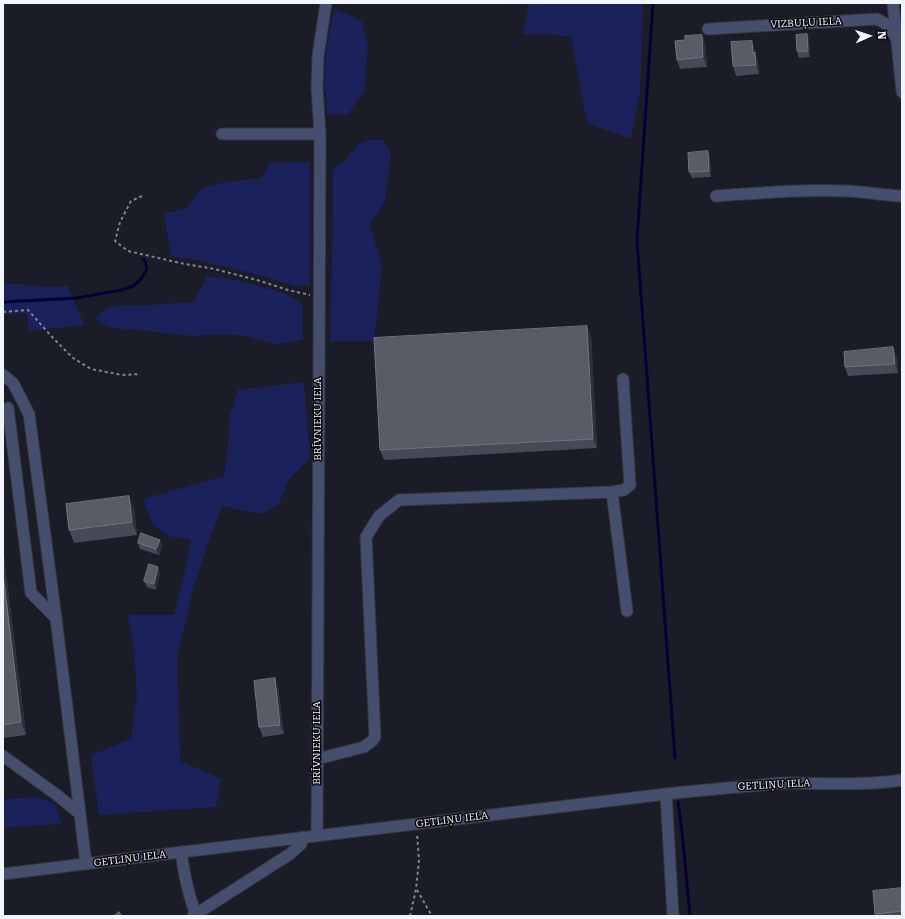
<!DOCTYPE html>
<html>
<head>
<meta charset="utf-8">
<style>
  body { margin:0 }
  #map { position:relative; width:905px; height:919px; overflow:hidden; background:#1a1d28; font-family:"Roboto Serif",serif }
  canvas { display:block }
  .frame { position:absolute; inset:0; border:4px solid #f2f5fc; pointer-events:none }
  .north { position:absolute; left:849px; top:16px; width:40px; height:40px; -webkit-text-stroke:3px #07080c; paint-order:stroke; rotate:87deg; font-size:11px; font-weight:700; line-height:16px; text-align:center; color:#f2f5fc }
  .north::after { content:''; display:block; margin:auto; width:14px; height:18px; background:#f2f5fc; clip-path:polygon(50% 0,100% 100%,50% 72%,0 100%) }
</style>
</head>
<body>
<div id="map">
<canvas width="905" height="919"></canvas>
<div class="frame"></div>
<div class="north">N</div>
</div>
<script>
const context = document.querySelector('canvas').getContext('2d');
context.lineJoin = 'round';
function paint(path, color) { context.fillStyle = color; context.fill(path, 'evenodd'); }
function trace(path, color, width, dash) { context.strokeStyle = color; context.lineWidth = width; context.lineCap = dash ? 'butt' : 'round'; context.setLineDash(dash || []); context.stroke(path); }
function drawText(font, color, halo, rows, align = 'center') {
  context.font = font + ' "Roboto Serif",serif'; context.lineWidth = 3; context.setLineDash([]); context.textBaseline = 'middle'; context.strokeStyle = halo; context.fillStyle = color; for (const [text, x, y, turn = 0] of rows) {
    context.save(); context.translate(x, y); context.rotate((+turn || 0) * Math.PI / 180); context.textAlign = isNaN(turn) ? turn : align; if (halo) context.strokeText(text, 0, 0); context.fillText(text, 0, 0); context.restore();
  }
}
paint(new Path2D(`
  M529,3H643L640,92L631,139L587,123L571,36L523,34Z
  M335,10L349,14L362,22L368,47L364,92L355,103L348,115L327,114L324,78L327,42Z
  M374,139L384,141L391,153L385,201L370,225L382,266L374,341H330L333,214V169L344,162L358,144Z
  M310,162V285L295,286L259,275L201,261L171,256L164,214L186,208L203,188L226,182L261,178L270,163Z
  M207,276L232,279L284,293L303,305V340L275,344L246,336L217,334L193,336L107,327L95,319L106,309L118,306L149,305L194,302Z
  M3,283L50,287L68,286L84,325L29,331L26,313L3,315Z
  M304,382L310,459L289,480L278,505L260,514L223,506L211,534L194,586L177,656L180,761L221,779L216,807L99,815L91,756L131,738L137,696L134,651L128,615H174L185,571L191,540L168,536L153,525L143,499L224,476L228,447L230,415L238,390Z
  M34,797L55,804L62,824L3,828V799Z`), '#1b215a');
trace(new Path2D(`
  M653,3L637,240L675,758
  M3,302L77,298L121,290L133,286L141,279L147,269L145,261L143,259
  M678,802L682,831L690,916`), '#050132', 3);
const minor = new Path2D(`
  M893,3L902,92
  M708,29L877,19L886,24L896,37
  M222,134H320
  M716,196C760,193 803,189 846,191C865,192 883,195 902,196
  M3,375L13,383L29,414L56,618L80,814
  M8,408L31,593L56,618
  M612,492L624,490L630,485L623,379
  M3,756L57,795L80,814L86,864
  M317,759L364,747L372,741L375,737L366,537L379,516L399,500L612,492L627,611
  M666,794L673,916
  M317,836L320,134L317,88L318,56L326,3
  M181,852C184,873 188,895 196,914
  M3,874C224,847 445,819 666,794C695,791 724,788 752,786C763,785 774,783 784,783C824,783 863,786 902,780
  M193,916L290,854L301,844L303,837`);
trace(minor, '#343741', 13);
trace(new Path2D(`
  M142,196L131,201L120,222L115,241L128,251L180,263L214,269L257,280L288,290L310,295
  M3,312L28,310L53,338L73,358L91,369L122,375L140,374
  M417,890L432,916
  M410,916L416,889L419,861L417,833`), '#82858e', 2, [3, 3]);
trace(minor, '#464e6d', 11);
paint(new Path2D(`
  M807,34L809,40L810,57L799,58L797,51Z
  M702,35L705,44L707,67L680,69L677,60L685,40Z
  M755,50V54L758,62L759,74L736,76L733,66Z
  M708,151L710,158L711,177L692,178L689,172Z
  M591,336L597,448L384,460L380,450Z
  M897,357L898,373L848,376L845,367Z
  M129,496L134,509L137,535L74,543L69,530Z
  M138,543L162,546L159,555L140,549Z
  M3,548L26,735L3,738Z
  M158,567L160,573L156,590L147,587L144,581Z
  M278,688L284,734L263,737L259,727Z
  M902,888V916H876L875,914Z`), '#474a56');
paint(new Path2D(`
  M807,34L809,40L810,57L808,51Z
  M702,35L705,44L707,67L703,57Z
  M752,41L755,50V54L758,62L759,74L756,65L753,53Z
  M708,151L710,158L711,177L709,171Z
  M587,326L591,336L597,448L593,439Z
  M893,347L897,357L898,373L895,364Z
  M129,496L134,509L137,535L132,522Z
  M160,540L162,546L159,555L156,549Z
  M3,548L26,735L21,722L3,573Z
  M158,567L160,573L156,590L154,584Z
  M275,678L278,688L284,734L280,725Z`), '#2d303c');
const building = new Path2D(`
  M807,34L808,51H797L796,35Z
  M702,35L703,57L677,60L675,41L685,40V36Z
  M752,41L753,53L755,52L756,65L733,66L731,42Z
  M708,151L709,171L689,172L688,153Z
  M587,326L593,439L380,450L374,338Z
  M893,347L895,364L845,367L844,352Z
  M129,496L132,522L69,530L66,504Z
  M141,533L160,540L156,549L138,543Z
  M149,564L158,567L154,584L144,581Z
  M3,573L21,722L3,725Z
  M275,678L280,725L259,727L254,681Z
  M902,888V911L875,914L873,891Z
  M119,912L122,916H114Z`);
paint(building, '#595c67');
trace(building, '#71747f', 1);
drawText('10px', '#f2f5fc', '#07080c', [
  ["VIZBUĻU IELA",806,23,-3],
  ["BRĪVNIEKU IELA",318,419,-90],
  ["BRĪVNIEKU IELA",317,743,-90],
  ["GETLIŅU IELA",774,785,-3],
  ["GETLIŅU IELA",452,820,-7],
  ["GETLIŅU IELA",130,859,-7]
]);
</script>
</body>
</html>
